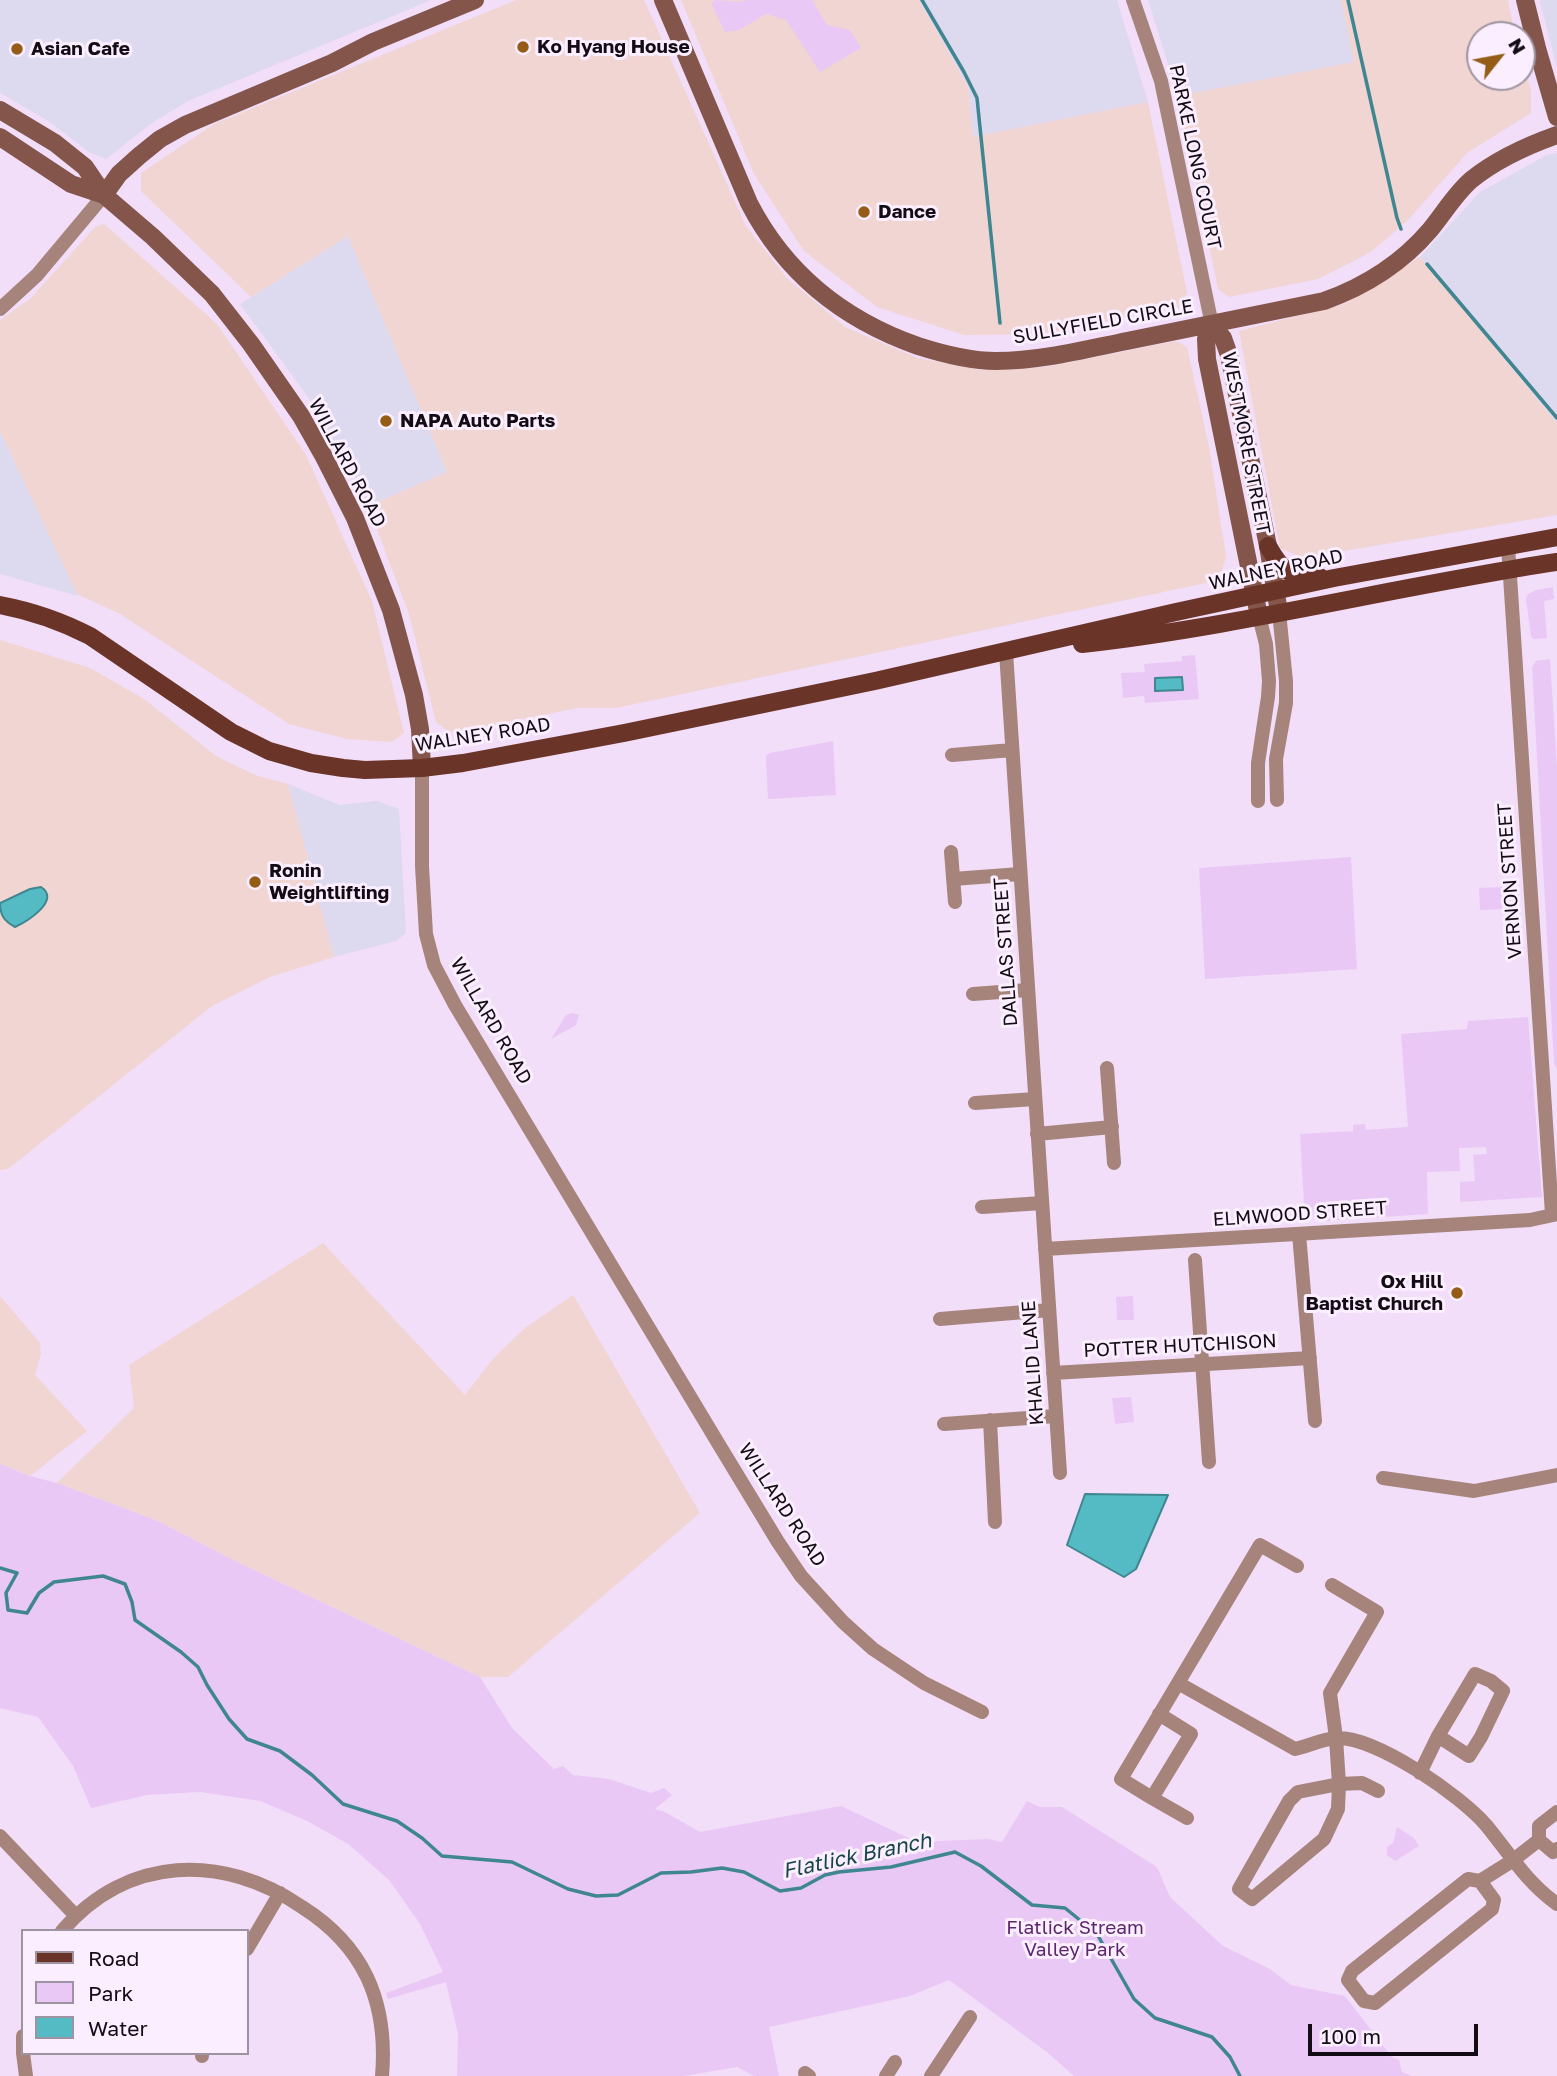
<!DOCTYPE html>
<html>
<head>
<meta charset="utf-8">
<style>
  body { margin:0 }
  #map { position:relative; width:1557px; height:2076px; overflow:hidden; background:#f2def9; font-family:"Golos Text",sans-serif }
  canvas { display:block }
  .legend { position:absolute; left:21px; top:1929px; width:228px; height:126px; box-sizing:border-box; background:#fbefff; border:2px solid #9e94a1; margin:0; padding:9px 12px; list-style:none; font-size:21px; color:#130c15 }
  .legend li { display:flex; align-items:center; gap:14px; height:35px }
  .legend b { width:35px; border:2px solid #9e94a1 }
  .north { position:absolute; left:1466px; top:21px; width:70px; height:70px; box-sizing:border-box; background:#fbefff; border:2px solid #9e94a1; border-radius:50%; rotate:59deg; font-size:19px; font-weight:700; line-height:28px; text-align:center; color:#130c15 }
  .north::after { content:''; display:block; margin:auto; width:24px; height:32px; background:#945c16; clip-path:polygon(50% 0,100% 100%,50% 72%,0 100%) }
  .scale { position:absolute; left:1308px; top:2024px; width:170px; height:32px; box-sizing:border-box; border:4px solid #130c15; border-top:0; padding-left:9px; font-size:21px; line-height:24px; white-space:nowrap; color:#130c15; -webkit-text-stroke:5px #fbefff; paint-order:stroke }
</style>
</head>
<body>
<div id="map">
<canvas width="1557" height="2076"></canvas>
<ul class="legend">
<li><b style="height:9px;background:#6b3428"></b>Road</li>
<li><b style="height:19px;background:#eac8f6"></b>Park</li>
<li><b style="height:19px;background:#54bbc5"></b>Water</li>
</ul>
<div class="north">N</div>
<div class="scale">100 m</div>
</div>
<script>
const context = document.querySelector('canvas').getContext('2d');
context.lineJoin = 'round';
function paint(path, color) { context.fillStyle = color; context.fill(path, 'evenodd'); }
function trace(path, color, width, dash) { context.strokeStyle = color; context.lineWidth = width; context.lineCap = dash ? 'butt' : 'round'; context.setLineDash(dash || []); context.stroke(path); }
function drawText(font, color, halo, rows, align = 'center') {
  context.font = font + ' "Golos Text",sans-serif'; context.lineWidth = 6; context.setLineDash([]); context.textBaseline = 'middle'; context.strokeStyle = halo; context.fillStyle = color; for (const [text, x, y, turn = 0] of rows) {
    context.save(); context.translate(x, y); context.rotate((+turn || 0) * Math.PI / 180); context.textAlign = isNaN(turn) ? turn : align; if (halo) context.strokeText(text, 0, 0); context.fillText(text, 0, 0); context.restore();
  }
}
paint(new Path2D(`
  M0,0H431L188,101L152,123L106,159L89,152L50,122L0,93Z
  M919,0H1117L1148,102L973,137L968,87Z
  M1148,0H1341L1355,62L1178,96Z
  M1540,0H1557V68L1540,2Z
  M1557,153V423L1420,257L1480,192L1547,155Z
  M348,236L447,472L368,506L354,477L308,397L240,304Z
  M0,431L78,596L0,574Z
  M288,784L340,805L377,801L399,809L406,933L396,941L334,957Z`), '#ddd9ef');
paint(new Path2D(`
  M516,0H644L746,226L787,278L845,327L918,358L981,370L1046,367L1176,341L1187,347L1209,447L1226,556L1222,571L1206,583L616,708H578L450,733L436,722L409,614L368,506L447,472L348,236L251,297L141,191V173L214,124Z
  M681,0H919L968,87L973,137L1148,102L1187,293L1179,307L1044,334L964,335L877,307L804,251L754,174Z
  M1341,0H1508L1515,35H1480V77H1522V60L1531,90V113L1467,153L1408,220L1371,252L1318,279L1229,297L1218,289L1178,96L1354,62Z
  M104,224L217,324L306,455L372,601L404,733L392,742L347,739L289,724L120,614L77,594L0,431V320L31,298L95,227Z
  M1420,257L1557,423V515L1303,558L1280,548L1239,331L1344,304Z
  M0,640L90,668L144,699L216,756L255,775L288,784L334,957L270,977L212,1006L8,1169L0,1170Z
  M323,1243L465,1395L493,1359L525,1328L573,1295L700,1513L508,1677H480L235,1561L158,1521L57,1483L134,1408L129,1365Z
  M0,1296L40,1343L41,1354L35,1375L87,1431L30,1476L0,1464Z`), '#f0d5d2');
paint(new Path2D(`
  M716,0L741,2L744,0H812L827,25L850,30L861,48L820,72L786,20L766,14L739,30L725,32L711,3Z
  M1553,587L1554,599L1544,601L1547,638L1533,639L1531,636L1526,599L1528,594L1536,590Z
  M1195,655L1199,699L1145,703L1144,696L1123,698L1121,673L1145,672L1144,664L1182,661V656Z
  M1550,659L1557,767V1070L1554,1063L1532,667L1536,661Z
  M833,741L836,795L768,799L766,761V756L770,753Z
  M1351,857L1357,969L1205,979L1199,868Z
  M1504,887L1505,909L1480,910L1479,888Z
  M573,1013L579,1015L576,1025L551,1039L566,1015Z
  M1528,1017L1542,1197L1460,1202V1182L1475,1181L1473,1155L1487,1154L1486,1147L1459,1148L1460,1171L1427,1172L1428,1214L1323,1221L1310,1215L1304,1204L1300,1134L1353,1131V1125L1365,1124L1366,1130L1408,1127L1401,1034L1467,1029L1468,1021Z
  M1133,1296L1134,1320H1117L1116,1297Z
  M1131,1397L1134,1422L1115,1424L1112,1398Z
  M0,1464L30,1476L57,1483L158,1521L235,1561L480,1677L512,1728L554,1769L563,1766L573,1775L609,1779L651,1793L664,1788L672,1795L655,1809L665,1812L700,1832L841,1806L917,1842L988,1839L1002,1842L1027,1801L1040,1807H1062L1157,1867L1170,1897L1223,1946L1270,1969L1291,1985L1345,1996L1392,2057L1399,2060L1402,2072L1412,2076H1074L1048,2053L949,1980L910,1996L769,2027L779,2076H754L737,2067L684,2076H457L458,2034L446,1982L388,1999L386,1993L443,1972L420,1924L389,1880L348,1844L307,1821L260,1801L200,1792L147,1795L91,1808L73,1766L38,1717L0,1708Z
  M1397,1827L1414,1838L1419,1846L1395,1861L1387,1855V1847L1393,1843Z`), '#eac8f6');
const water = new Path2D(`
  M1182,677L1183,690L1155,691V678Z
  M41,887C61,900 28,921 15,927C4,921 0,915 0,903L30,889Z
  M1085,1494L1168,1495L1136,1569L1124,1577L1067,1545Z`);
paint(water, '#54bbc5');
trace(water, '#408690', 2);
trace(new Path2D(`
  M922,0L964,72L977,98L1000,323
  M1348,0L1397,218L1401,229
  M1427,264L1557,418
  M0,1568L17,1573L6,1593L8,1610L27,1613L39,1593L54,1582L103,1576L125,1584L132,1602L135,1620L181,1652L198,1667L207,1685L229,1719L247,1739L280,1751L312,1775L343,1804L397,1821L422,1838L442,1856L512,1862L568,1889L596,1896L618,1895L661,1873L691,1872L722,1868L744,1872L780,1891L801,1888L825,1875L839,1872L891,1867L955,1852L981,1866L1032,1905L1065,1908L1097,1934L1134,1999L1155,2018L1212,2037L1230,2057L1240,2076`), '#408690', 3.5);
trace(new Path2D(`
  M1133,0L1161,81L1212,325
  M0,309L37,275L104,195
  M1508,546L1552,1214
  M1006,652L1060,1473
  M952,755L1012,750
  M422,768V866L426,934L434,965L455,1005L718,1443L778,1542L801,1576L843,1622L873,1649L924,1683L982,1712
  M1277,800L1276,759L1286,703V681L1279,612
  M1258,801V763L1268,697L1269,681L1266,644L1259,616
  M951,852L955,902
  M953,879L1020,874
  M973,994L1028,990
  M1107,1068L1114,1163
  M975,1103L1035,1099
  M1037,1134L1112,1127
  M982,1207L1042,1203
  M1299,1234L1315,1421
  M1045,1249L1530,1220L1557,1214
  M1195,1260L1209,1462
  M940,1319L1049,1310
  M1053,1373L1310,1358
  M990,1420L995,1522
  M944,1424L1056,1416
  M1383,1478L1474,1491L1557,1475
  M1332,1585L1377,1612L1330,1693L1336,1738L1339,1784L1338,1809L1324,1839L1252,1899L1239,1889L1289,1801L1298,1792L1339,1784L1362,1783L1378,1791
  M1475,1674L1491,1681L1503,1691L1481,1737L1469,1756L1438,1736Z
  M1178,1683L1295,1749C1308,1746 1323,1739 1336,1738C1376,1736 1461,1796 1486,1825C1509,1853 1527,1883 1557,1904
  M1159,1714L1191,1734L1152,1798L1121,1779L1260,1545L1297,1566
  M1420,1773L1438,1736
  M1152,1798L1187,1818
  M0,1836L75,1915
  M1539,1840L1553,1852L1557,1849
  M1468,1879L1480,1881L1494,1900L1492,1909L1375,2003L1364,2001L1348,1980L1352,1971Z
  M1480,1881L1512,1861L1539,1840V1826L1557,1812
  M62,1931C127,1855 223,1853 302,1907C329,1924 353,1948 367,1977C382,2009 385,2041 382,2076
  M247,1949L280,1893
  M23,2036V2052
  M23,2053L26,2076
  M202,2053V2056
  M805,2073L809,2076
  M886,2076L895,2062
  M931,2076L970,2017`), '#a6847c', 14);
trace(new Path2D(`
  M663,0L749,203C785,273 844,320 918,346C943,354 970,361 996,361C1040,361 1083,350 1127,341C1192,328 1258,315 1324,301C1366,286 1401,264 1430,230C1444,213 1455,194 1471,180C1497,159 1526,146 1557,135
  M1525,0L1537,48L1557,117
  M0,110L55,143L85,167L104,195L153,237L212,294L251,344L301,416L323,455L355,518L391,610L414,695L420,729L422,768
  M0,137L71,184L104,195
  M104,195L119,174L139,156L160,139L185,125L332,63L373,42L475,0
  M1212,325L1206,339L1207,359L1259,616
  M1212,325L1223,338L1229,355L1268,546L1279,612`), '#84554b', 18);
trace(new Path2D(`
  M1268,546C1283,573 1289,575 1320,577
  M0,605C32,611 61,621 90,636L231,732L269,751L311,763L343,768L365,770L422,768L463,763L624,733L875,681L1176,612L1334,578L1557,537
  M1082,644C1242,626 1398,586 1557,562`), '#6b3428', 18);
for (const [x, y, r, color] of [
  [523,47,7,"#945c16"],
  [17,49,7,"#945c16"],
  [864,212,7,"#945c16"],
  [386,421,7,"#945c16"],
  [255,882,7,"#945c16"],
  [1457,1293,7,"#945c16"]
]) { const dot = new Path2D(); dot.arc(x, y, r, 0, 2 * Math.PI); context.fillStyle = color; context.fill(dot); trace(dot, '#fbefff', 2.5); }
drawText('bold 19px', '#130c15', '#fbefff', [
  ["Ko Hyang House",537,47],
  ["Asian Cafe",31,49],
  ["Dance",878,212],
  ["NAPA Auto Parts",400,421],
  ["Ronin",269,871],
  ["Weightlifting",269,893],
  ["Ox Hill",1443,1282,"right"],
  ["Baptist Church",1443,1304,"right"]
], 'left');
drawText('19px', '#130c15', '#fbefff', [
  ["PARKE LONG COURT",1195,157,78],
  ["SULLYFIELD CIRCLE",1103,322,-10],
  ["WESTMORE STREET",1246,443,79],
  ["WILLARD ROAD",347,463,62],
  ["WALNEY ROAD",1276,570,-12],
  ["WALNEY ROAD",483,735,-9],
  ["VERNON STREET",1510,881,-94],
  ["DALLAS STREET",1006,952,-94],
  ["WILLARD ROAD",491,1021,60],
  ["ELMWOOD STREET",1300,1214,-4],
  ["POTTER HUTCHISON",1180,1346,-3],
  ["KHALID LANE",1033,1363,-94],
  ["WILLARD ROAD",782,1505,57]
]);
drawText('19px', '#5c266c', '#fbefff', [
  ["Flatlick Stream",1075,1928],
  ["Valley Park",1075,1950]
]);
drawText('italic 21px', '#164549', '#fbefff', [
  ["Flatlick Branch",857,1856,-12]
]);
</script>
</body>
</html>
